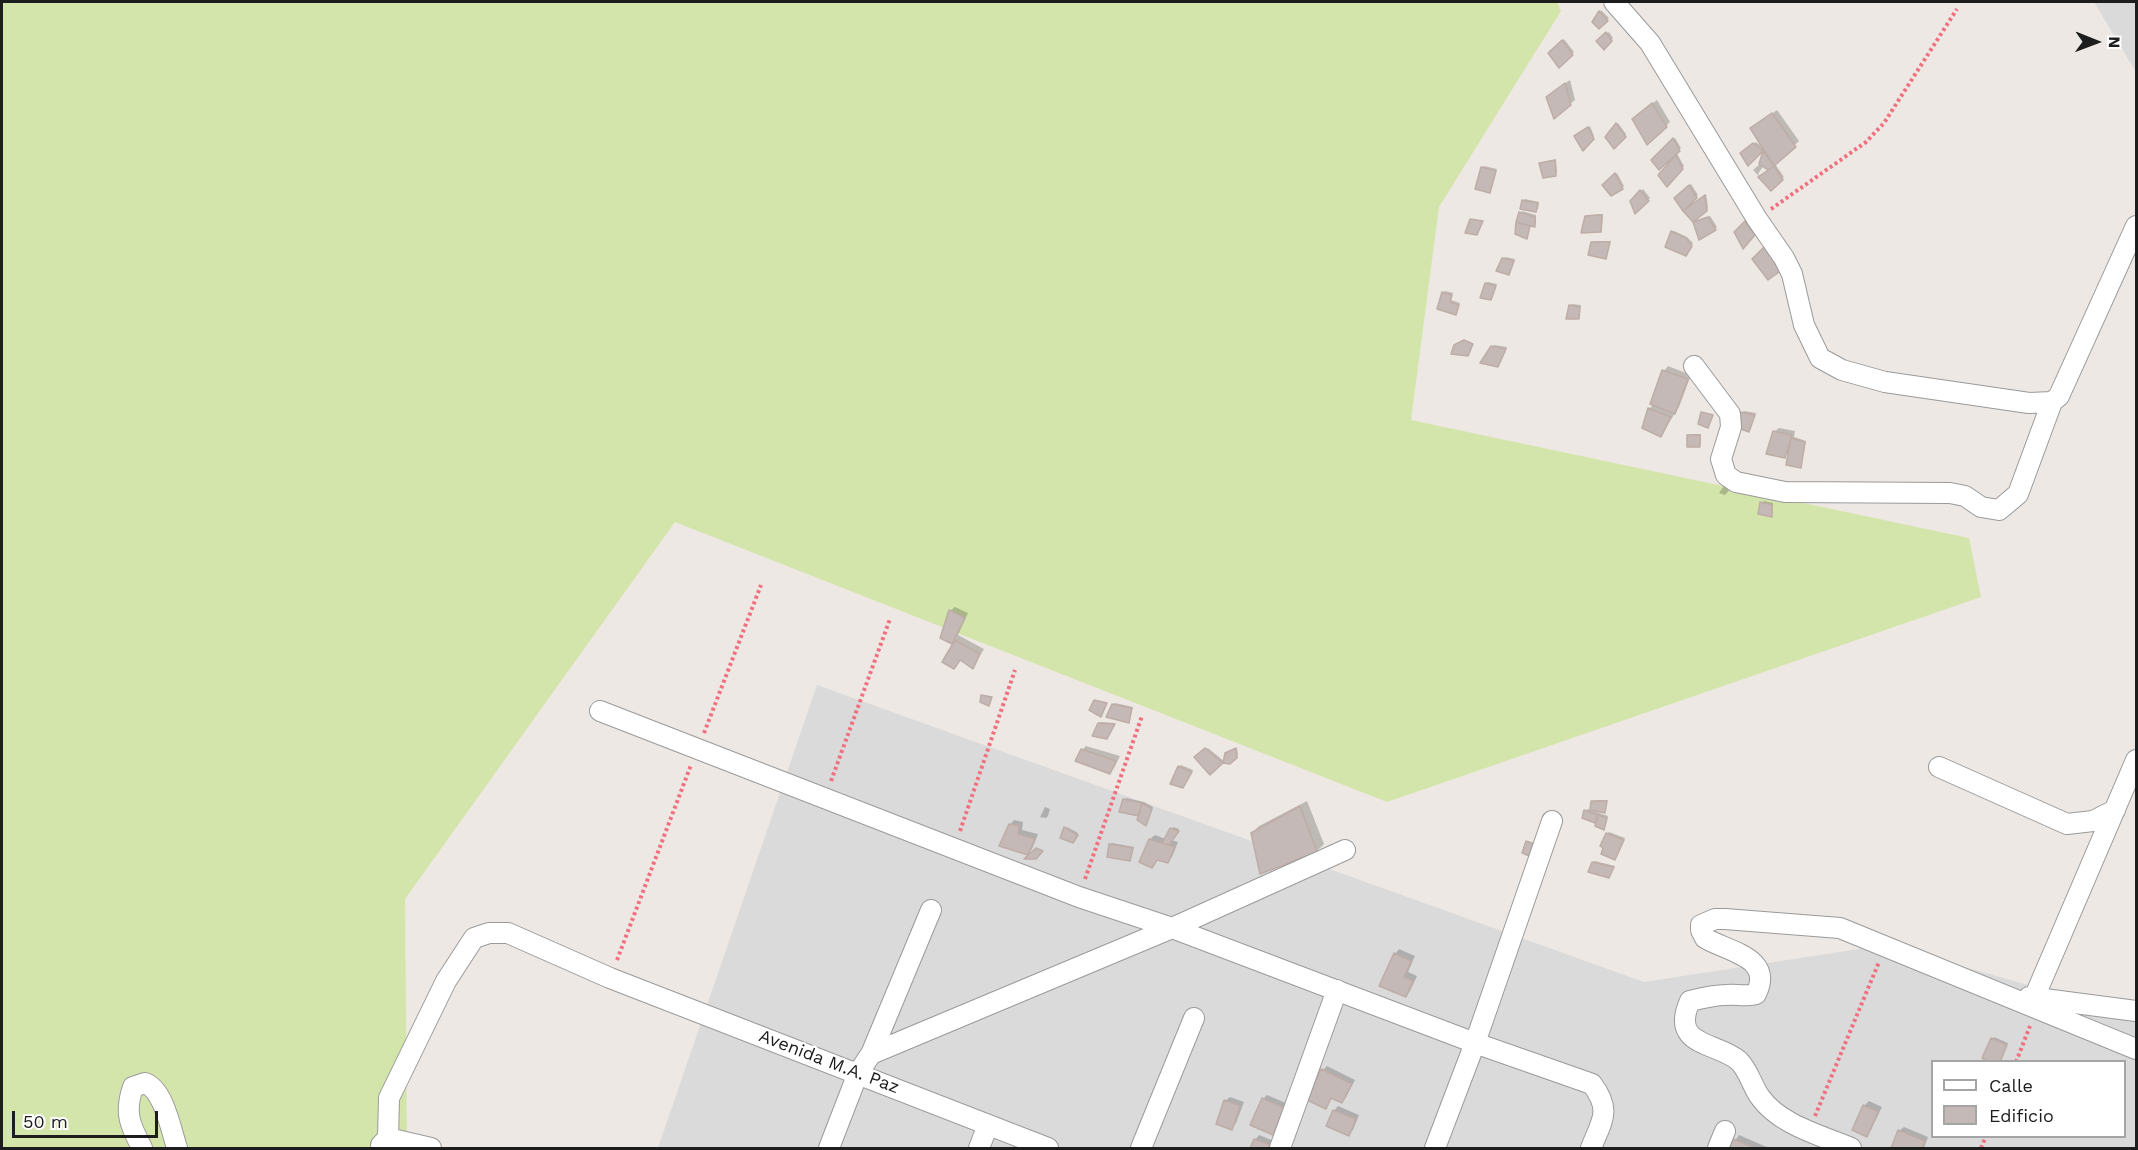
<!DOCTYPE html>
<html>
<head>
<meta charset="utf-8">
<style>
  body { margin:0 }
  #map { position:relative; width:2138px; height:1150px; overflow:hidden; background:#ede8e3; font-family:"Work Sans",sans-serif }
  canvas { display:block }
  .frame { position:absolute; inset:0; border:3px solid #1d1d1d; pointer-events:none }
  .legend { position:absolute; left:1931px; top:1060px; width:195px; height:78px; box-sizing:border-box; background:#fff; border:2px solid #a5a5a5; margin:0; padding:8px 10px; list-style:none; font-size:18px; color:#1d1d1d }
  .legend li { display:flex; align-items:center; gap:12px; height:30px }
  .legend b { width:30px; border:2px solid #a5a5a5 }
  .north { position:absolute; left:2066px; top:12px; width:60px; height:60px; -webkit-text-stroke:4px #fff; paint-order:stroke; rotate:91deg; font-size:16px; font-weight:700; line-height:24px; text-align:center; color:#1d1d1d }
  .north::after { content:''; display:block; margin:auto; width:21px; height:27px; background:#1d1d1d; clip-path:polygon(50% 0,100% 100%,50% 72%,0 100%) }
  .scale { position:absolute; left:12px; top:1111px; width:146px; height:27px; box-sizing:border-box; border:3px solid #1d1d1d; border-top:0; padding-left:8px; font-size:18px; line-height:21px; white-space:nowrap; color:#1d1d1d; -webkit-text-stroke:4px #fff; paint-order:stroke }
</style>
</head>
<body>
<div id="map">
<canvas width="2138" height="1150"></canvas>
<div class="frame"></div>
<ul class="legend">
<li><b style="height:8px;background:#fff"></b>Calle</li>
<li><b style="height:16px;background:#c5b9b7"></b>Edificio</li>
</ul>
<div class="north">N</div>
<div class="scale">50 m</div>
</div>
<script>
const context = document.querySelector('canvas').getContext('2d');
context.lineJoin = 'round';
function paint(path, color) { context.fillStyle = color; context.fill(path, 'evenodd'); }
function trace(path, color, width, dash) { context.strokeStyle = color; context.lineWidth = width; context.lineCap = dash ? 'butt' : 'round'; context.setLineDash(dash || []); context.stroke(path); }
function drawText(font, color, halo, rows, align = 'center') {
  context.font = font + ' "Work Sans",sans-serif'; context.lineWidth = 4.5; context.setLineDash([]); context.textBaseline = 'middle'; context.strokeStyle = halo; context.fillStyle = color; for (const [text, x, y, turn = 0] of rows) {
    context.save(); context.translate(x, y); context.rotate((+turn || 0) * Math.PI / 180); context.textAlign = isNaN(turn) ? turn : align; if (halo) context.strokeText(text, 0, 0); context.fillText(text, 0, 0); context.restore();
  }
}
paint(new Path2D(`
  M2094,2H2136V72Z
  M817,685L1644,982L1885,945L2136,1015V1148H658ZM1932,1062H2124V1136H1932Z`), '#dbdada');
paint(new Path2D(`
  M2,2H1557L1561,11L1439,207L1411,420L1969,538L1981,597L1387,802L675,522L405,899L407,1148H2Z`), '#d4e5ab');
paint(new Path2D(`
  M1601,10L1609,18L1599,27L1594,22Z
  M1609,32L1613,38L1604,48L1598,41Z
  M1564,39L1574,52L1559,66L1550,53Z
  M1570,80L1575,100L1570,104L1552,92Z
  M1657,100L1670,122L1648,143L1638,115Z
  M1777,110L1799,141L1775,164L1784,177L1771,189L1753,170L1760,164L1766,148L1748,163L1743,151L1756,142L1764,148L1752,128ZM1764,165L1771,170L1761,177L1758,174Z
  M1618,123L1626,134L1614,147L1607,137Z
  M1590,126L1594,136L1583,148L1577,135Z
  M1675,138L1681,148L1676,152L1684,166L1667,184L1660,175L1677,155L1653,160Z
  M1556,159L1557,172L1556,174L1541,164Z
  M1484,166L1497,169L1490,192L1482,168Z
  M1617,173L1624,186L1622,188L1604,185Z
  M1691,184L1698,195L1688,204L1689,206L1706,194L1708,208L1693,220L1676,198Z
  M1643,189L1650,198L1635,211L1631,201Z
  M1525,199L1539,202L1538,209L1536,211L1524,201Z
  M1522,211L1536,215V224L1531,225L1527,237L1516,233Z
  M1603,214L1602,229L1601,231L1586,217L1588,215Z
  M1710,216L1717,227L1715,229L1694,222Z
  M1674,231L1687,237L1693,243L1688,252L1673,232Z
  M1594,241H1611L1605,258L1592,243Z
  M1505,257L1515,259L1509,273L1503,259Z
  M1488,282L1497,284L1491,299L1486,283Z
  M1445,291L1453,293L1451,300L1460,303L1456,313L1439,308Z
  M1572,304L1581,305L1578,317L1570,306Z
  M1494,345L1507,347L1498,365L1492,347Z
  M1668,366L1691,375L1679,407L1661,435L1649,409L1654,404L1664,371Z
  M1744,411L1756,413L1748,431L1742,413Z
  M1779,428L1795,431L1794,437L1806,441L1801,467L1790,450L1784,456L1774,432Z
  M1690,434H1701V443L1699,445L1689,436Z
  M1726,483L1733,484L1727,493L1725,495L1719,493Z
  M1764,501L1773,503L1772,516L1762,503Z
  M955,607L968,613L958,635L984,649L973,667L961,659L954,667V644L942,637L950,611Z
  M1115,703L1133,707L1129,721L1113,705Z
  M1101,722L1115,723L1109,736L1099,724Z
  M1086,746L1120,756L1114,768L1110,772L1082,750Z
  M1208,748L1225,762L1229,752L1237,748L1238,755L1230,762H1223L1210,773L1197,756Z
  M1181,765L1193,770L1185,785L1179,767Z
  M1126,798L1144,802L1153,807L1146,824L1140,814L1124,800Z
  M1595,800H1608L1604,811L1594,810V811L1608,816L1604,828L1584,817L1587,809L1591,810Z
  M1307,801L1324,844L1317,851L1252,833L1259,826Z
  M1045,807L1050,809L1048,816L1046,818L1040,817Z
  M1014,820L1023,822L1022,830L1038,834L1032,849L1028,853L1010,825Z
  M1067,827L1078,833L1075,839L1066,828Z
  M1173,827L1179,829L1171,840L1178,842L1172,857L1168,861L1158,859L1152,866L1150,839L1155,835L1166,839Z
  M1609,832L1625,838L1616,857L1607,834Z
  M1112,843L1134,847L1131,857L1129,859L1110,845Z
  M1595,861L1615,866L1610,875L1593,863Z
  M1399,949L1415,956L1408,972L1417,976L1410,991L1406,996L1395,954Z
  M1994,1037L2008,1043L1999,1062L1993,1039Z
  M1327,1066L1355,1080L1346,1097L1342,1101L1333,1097L1325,1107L1323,1070Z
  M1267,1095L1288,1104L1277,1129L1272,1133L1263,1099Z
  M1230,1097L1244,1102L1236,1123L1232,1128L1225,1101Z
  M1869,1101L1882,1107L1871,1130L1867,1135L1854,1129L1864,1106Z
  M1338,1106L1359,1115L1353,1130L1348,1134L1334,1111Z
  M1904,1127L1928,1137L1924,1148H1892L1899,1131Z
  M1259,1135L1274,1141L1271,1148H1252L1255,1140Z
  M1739,1135L1769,1148H1730Z`), '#0003');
const building = new Path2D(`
  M1599,11L1608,21L1599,29L1592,22Z
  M1606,32L1612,41L1604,50L1596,41Z
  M1562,40L1573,55L1559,68L1548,53Z
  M1565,83L1571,105L1554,119L1546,97Z
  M1652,103L1667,127L1647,145L1632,119Z
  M1772,113L1796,147L1774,166L1750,128Z
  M1616,123L1626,137L1614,149L1605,137Z
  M1588,127L1594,139L1583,151L1574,136Z
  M1673,138L1680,151L1659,170L1651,160Z
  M1753,143L1763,151L1748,166L1740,153Z
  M1763,151L1774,166L1768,170L1759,164Z
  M1676,155L1683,169L1667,187L1658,175Z
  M1555,160L1556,176L1543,178L1539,163Z
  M1774,166L1783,180L1771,191L1758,177Z
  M1481,167L1496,171L1490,193L1475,189Z
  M1615,173L1623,189L1611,196L1602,185Z
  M1689,185L1697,198L1683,211L1674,198Z
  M1640,190L1649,201L1635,214L1630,201Z
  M1705,195L1707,211L1693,222L1683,211Z
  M1522,200L1538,203L1536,212L1520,209Z
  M1519,212L1535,217V227L1516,222Z
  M1602,215L1601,232L1581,233L1585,216Z
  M1708,217L1716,230L1699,240L1693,222Z
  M1470,219L1483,221L1477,235L1465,233Z
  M1745,221L1755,235L1743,249L1734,232Z
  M1516,222L1530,226L1527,239L1515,234Z
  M1671,231L1686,238L1692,246L1686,256L1665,247Z
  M1591,242H1610L1606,259L1588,255Z
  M1765,246L1782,270L1768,280L1752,259Z
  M1502,258L1514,261L1509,275L1496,271Z
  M1485,283L1496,286L1491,300L1480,298Z
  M1442,292L1452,295L1450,302L1459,305L1456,315L1437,309Z
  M1569,305L1580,307L1579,319H1566Z
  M1464,340L1473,344L1468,356L1451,354L1454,345Z
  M1491,346L1506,349L1498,367L1480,363Z
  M1662,370L1688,379L1675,414L1650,404Z
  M1648,408L1671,417L1661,437L1642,428Z
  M1701,412L1713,415L1708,428L1698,424Z
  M1740,412L1755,415L1749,432L1738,428Z
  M1773,431L1792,435L1785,458L1766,454Z
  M1687,435H1700V447H1687Z
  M1791,438L1805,442L1801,468L1786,465Z
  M1760,502L1772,505V517L1758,514Z
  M949,610L965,618L952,644L940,638Z
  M955,640L980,654L973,669L960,660L954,669L942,662Z
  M981,695L992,697L989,706L980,702Z
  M1094,700L1107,703L1101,717L1089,710Z
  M1112,704L1132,708L1129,723L1106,717Z
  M1098,723L1115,724L1107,739L1092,736Z
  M1205,748L1223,763L1210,775L1194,757Z
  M1236,748L1237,758L1230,764L1223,763L1225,753Z
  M1081,749L1116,761L1110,774L1075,761Z
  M1178,766L1192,772L1183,788L1170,784Z
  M1123,799L1142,803L1139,816L1119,812Z
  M1591,801H1607L1605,813L1590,810Z
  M1142,803L1152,809L1146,826L1137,820Z
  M1300,806L1317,852L1260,874L1251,833Z
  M1584,810L1598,815L1595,823L1582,818Z
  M1598,815L1607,818L1604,830L1595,826Z
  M1009,824L1019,826L1018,834L1035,839L1028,855L999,846Z
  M1064,827L1078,835L1073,843L1060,838Z
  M1170,828L1179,831L1169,845L1162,843Z
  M1606,833L1624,840L1615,860L1601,854L1603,848L1600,846Z
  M1149,839L1175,847L1168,863L1157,860L1152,868L1139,862Z
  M1526,841L1537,845L1532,857L1522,853Z
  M1109,844L1133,848L1130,861L1107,857Z
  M1036,848L1043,851L1036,859H1024Z
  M1592,862L1614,867L1609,878L1588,872Z
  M1394,953L1411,961L1404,977L1413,981L1406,997L1379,986Z
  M1991,1038L2007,1045L2000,1062H1989L1982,1058Z
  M1321,1069L1352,1084L1342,1103L1331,1098L1326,1109L1307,1100Z
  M1262,1098L1284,1108L1273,1135L1250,1125Z
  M1224,1100L1240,1106L1232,1130L1216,1124Z
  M1863,1105L1878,1112L1867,1137L1852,1130Z
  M1333,1110L1356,1119L1349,1136L1326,1126Z
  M1898,1130L1925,1141L1922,1148H1891Z
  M1254,1139L1271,1145L1269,1148H1250Z
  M1733,1139L1755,1148H1729Z`);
paint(building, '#c5b9b7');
trace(building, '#beaca6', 1.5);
const minor = new Path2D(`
  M1614,2L1650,43L1757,219L1784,258L1792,274L1804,325L1820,358L1842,370L1885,382L2029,403L2052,402L2059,396L2136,226
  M1694,366L1730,414L1731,427L1721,459L1726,475L1736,482L1785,492L1950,493L1965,496L1981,507L1999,510L2018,494L2052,402
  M600,711L1079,897L1172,928L1475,1043L1592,1084C1612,1111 1602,1120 1591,1148
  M1939,767L2067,824L2093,821L2115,810
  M2029,997L2136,1011
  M2034,998L2136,760
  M871,1054L931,910
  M381,1145L388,1138L431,1148
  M142,1148C130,1125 124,1113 133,1087L145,1083C164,1090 171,1130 177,1148
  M392,1148L388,1138L389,1098L446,981L474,938L489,933H508L610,978L1048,1148
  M829,1148L858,1073L871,1054L1172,928L1345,850
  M979,1148L988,1125
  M1141,1148L1194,1018
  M1280,1148L1337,990
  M1435,1148L1475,1043L1552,821
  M1718,1148L1725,1131
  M1851,1148C1820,1135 1780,1125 1760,1097C1752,1086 1749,1071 1739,1061C1718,1042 1669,1047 1690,1001C1702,998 1714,995 1726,995C1738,994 1744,997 1756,994C1774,957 1728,952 1705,938L1701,930V925L1715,919H1725L1840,928L2136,1049`);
trace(minor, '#9a9a9a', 22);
trace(new Path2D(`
  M1771,209L1866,142L1884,123L1957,9
  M704,733L761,585
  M831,781L890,619
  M960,831L1015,670
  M1085,879L1142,716
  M617,960L691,765
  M2016,1062L2030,1026
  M1815,1116L1879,962
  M1981,1148L1986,1136`), '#f1707f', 4, [3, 3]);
trace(minor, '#fff', 20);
drawText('18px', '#1d1d1d', '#fff', [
  ["Avenida M.A. Paz",829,1062,21]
]);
</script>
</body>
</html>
